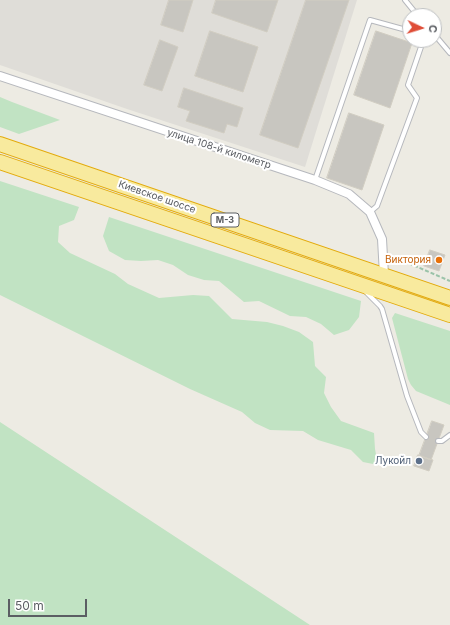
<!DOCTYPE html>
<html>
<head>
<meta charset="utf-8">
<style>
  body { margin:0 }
  #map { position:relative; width:450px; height:625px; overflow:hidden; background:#edebe3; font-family:Inter,sans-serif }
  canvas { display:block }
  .north { position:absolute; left:402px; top:8px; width:40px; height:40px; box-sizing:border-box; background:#fff; border:1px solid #bdbfc1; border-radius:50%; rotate:94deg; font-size:11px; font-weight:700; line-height:16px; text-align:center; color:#5b5e63 }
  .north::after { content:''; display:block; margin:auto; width:14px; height:18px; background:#df4d37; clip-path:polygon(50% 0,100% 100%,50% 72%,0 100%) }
  .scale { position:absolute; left:8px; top:599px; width:79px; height:18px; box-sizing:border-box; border:2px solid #5b5e63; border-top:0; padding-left:5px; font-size:12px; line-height:14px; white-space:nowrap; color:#5b5e63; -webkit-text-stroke:3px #fff; paint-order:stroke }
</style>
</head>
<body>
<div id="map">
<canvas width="450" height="625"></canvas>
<div class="north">С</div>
<div class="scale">50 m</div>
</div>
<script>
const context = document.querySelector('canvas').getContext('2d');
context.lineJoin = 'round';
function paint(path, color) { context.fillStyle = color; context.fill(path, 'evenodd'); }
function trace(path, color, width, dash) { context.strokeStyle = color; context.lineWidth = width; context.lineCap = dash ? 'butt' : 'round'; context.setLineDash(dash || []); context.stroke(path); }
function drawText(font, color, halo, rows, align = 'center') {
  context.font = font + ' Inter,sans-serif'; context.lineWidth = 4; context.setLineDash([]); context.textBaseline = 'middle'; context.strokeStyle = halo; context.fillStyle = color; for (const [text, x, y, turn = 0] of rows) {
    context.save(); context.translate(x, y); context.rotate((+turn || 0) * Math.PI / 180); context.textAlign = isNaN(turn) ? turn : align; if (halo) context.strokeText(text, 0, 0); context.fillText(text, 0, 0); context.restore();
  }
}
paint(new Path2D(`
  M0,0H357L305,167L127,109L0,65Z`), '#dfddd8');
paint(new Path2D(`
  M0,97L12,102L60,120L19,134L0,127Z
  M0,181L79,207L74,220L59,226L58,242L70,253L115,274L128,284L159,298L193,295L209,296L232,319L267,322L283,326L299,332L313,342L315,366L326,377L324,393L331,407L341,421L374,433L375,449L378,465L363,462L351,450L318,440L303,431L270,430L255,423L242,412L190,389L0,295Z
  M109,217L361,301L359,317L349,330L334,335L321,324L306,317L290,316L259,301L244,302L219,281L204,280L188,275L173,265L158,260L141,261L125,260L109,251L103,236Z
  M395,313L450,331V405L416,391L411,385L408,379L392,318Z
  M0,422L310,625H0Z`), '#c1e3c3');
const building = new Path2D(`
  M169,0H193L183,32L161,25Z
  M216,0H278L267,32L212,13Z
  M306,0H349L298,148L260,135Z
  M210,31L258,47L243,92L195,76Z
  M376,31L412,43L390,108L354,95Z
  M160,40L178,47L162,91L144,85Z
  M184,88L243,108L237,127L227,124L224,133L186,121L190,111L178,107Z
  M349,113L384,125L362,190L327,178Z
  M430,250L445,255L439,271L424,266Z
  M432,421L444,425L431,460L419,456Z
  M418,455L433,460L429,471L414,466Z`);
paint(building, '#c8c6c0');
trace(building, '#d1cdc2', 1);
const service = new Path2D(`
  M405,0L418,16
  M434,34L450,53
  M315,180L370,20L410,31
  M370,212L377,206L417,98L408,85L423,41L422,40
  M365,291L380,306L382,309L407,396L421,432L426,437
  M438,441H442L450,435`);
const minor = new Path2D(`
  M0,76L315,180L349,194L370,212L382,239L384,275`);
const trunk = new Path2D(`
  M0,144L450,298
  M0,162L450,315`);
trace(service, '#b6b8bd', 6);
trace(minor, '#b6b8bd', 10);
trace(trunk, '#e3ab0d', 16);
trace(new Path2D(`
  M392,256L450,281`), '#9bc3a9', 2, [4, 2]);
trace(service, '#fff', 4);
trace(minor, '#fff', 8);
trace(trunk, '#f8ea9e', 14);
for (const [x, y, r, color] of [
  [439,260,4,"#e8710a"],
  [419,461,4,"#5c6f8a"]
]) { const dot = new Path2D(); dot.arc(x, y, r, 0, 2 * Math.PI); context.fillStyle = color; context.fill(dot); trace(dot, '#fff', 1.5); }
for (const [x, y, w] of [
  [225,220,28]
]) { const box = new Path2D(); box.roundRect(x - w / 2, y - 7, w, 14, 3); context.fillStyle = '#fff'; context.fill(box); trace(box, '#5b5e63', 1); }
drawText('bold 9px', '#5b5e63', null, [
  ["М-3",225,220]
]);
drawText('10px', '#5b5e63', '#fff', [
  ["улица 108-й километр",219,149,18],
  ["Киевское шоссе",157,197,19]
]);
drawText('10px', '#c56008', '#fff', [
  ["Виктория",431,260]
], 'right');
drawText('10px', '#4e5e75', '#fff', [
  ["Лукойл",411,461]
], 'right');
</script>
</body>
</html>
